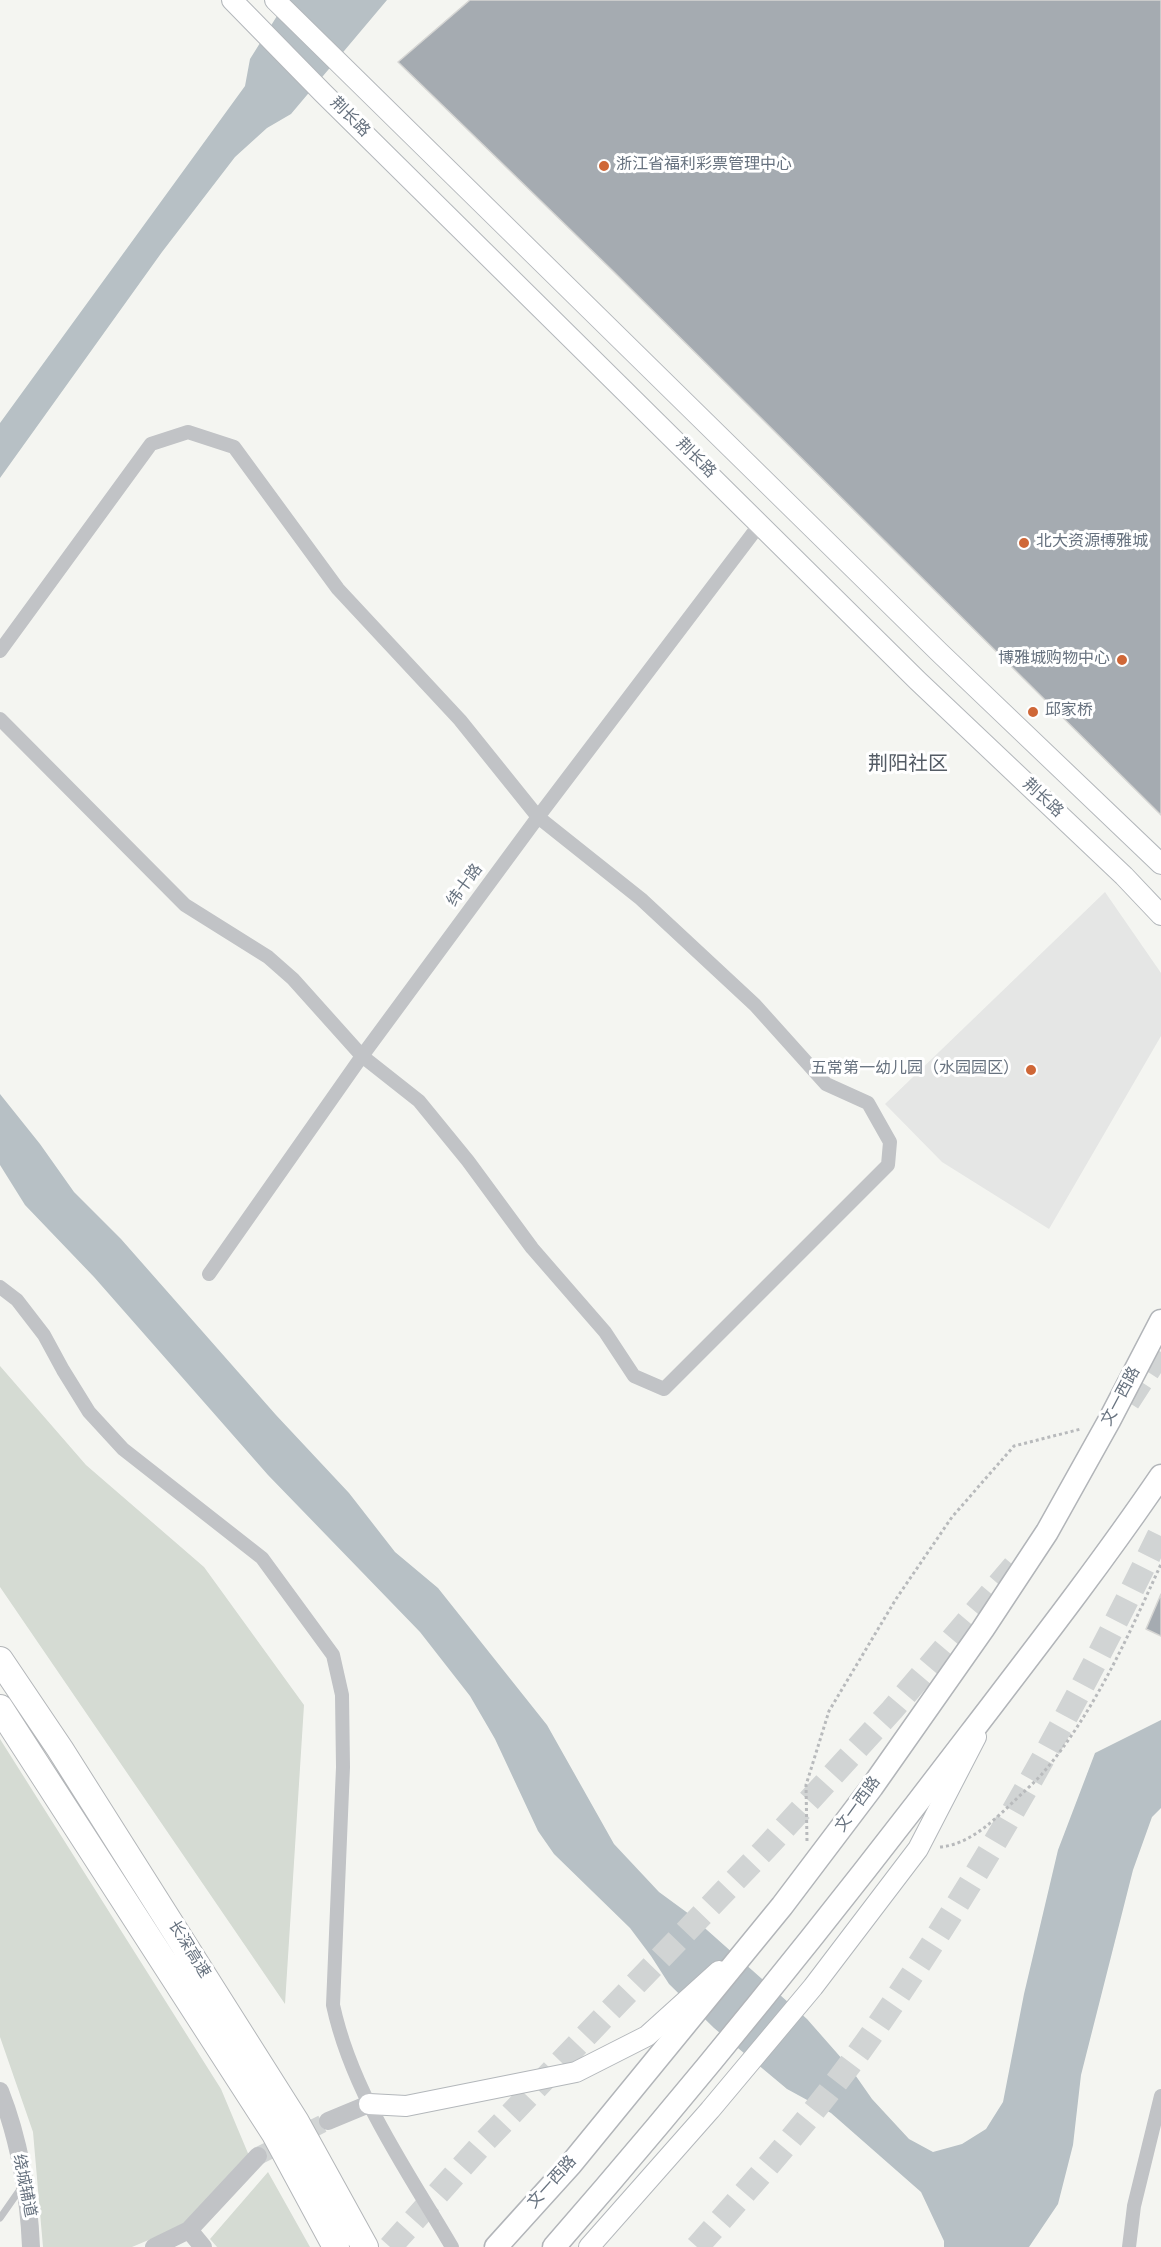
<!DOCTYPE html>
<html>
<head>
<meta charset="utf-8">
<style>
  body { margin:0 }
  canvas { display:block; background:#f4f5f1 }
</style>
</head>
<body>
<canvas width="1161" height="2247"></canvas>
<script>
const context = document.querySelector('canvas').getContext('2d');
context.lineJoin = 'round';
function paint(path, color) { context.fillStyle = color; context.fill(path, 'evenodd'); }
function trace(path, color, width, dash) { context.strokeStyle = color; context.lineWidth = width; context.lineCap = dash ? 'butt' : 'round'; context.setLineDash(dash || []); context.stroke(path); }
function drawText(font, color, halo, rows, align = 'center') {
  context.font = font + ' Overpass,"Noto Sans SC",sans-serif'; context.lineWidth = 6; context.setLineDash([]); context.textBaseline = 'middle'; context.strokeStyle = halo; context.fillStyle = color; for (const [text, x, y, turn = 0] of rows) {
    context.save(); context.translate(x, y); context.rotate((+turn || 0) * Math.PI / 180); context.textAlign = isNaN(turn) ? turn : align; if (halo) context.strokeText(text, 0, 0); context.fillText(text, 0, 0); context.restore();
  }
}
paint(new Path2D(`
  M1105,892L1161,973V1036L1049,1229L942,1162L885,1104Z`), '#e5e6e5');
paint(new Path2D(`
  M0,1366L86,1465L204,1567L304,1705L285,2004L0,1587Z
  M0,1739L221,2089L250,2158L184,2225L132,2247H43L33,2132L0,2037Z
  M268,2172L310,2247H217L210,2239Z`), '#d5dbd3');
paint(new Path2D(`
  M287,0H387L291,114L267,128L235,157L162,252L0,478V423L245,86L250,59Z
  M0,1094L40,1144L74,1192L121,1239L276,1415L349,1493L395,1552L438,1588L547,1725L614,1844L659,1892L689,1914L807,2019L851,2069L872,2099L909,2139L933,2152L962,2144L986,2129L1003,2102L1024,1994L1058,1850L1095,1753L1161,1720V1808L1152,1817L1133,1870L1081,2075L1073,2145L1058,2204L1029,2247H944V2241L921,2192L831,2113L787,2089L714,2028L669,1984L651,1956L630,1928L554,1854L538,1831L495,1739L470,1696L420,1632L268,1475L94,1277L25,1205L0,1165Z`), '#b7c0c5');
const building = new Path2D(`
  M470,0H1161V815L613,271L398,62Z
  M1161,1594V1636L1146,1629Z`);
paint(building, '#a5abb1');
trace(building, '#d6d6d4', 1.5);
trace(new Path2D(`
  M258,2156L328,2121`), '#d1d4d4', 18, [18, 9]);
trace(new Path2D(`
  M1128,1402L1161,1351
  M390,2247L485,2141L766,1848L892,1710L1016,1564
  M697,2247C756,2180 815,2114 867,2041C980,1880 1075,1708 1161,1531`), '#d1d4d4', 24, [24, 12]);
const secondary = new Path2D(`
  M232,0L323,93L918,681L1124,876L1161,915
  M275,0L939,652L1161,864
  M369,2104L406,2106L576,2072L647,2036L719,1971
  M589,2247L710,2110L813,1987L918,1849L976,1737`);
const primary = new Path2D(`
  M496,2247L571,2164L782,1906L872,1787L983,1629L1047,1532L1109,1421L1161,1321
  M554,2247C699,2081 837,1909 970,1734C1035,1649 1101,1564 1161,1476`);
const motorway = new Path2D(`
  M0,1660L60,1749L296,2122L365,2247
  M0,1708L275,2134L336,2247`);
trace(secondary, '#b3b7bb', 22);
trace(primary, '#b2b5b9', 25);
trace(motorway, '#b3b6b9', 28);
trace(new Path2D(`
  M807,1841L806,1785L829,1711L896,1599L952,1517L1014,1446L1081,1429
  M940,1847C967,1845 990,1824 1009,1806C1020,1795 1032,1785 1042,1774C1093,1715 1129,1635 1161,1564`), '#b8babc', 3, [3, 3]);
trace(new Path2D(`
  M0,2218L21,2188`), '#c1c3c6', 7);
trace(new Path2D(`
  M0,651L151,444L188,432L234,447L338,589L460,720L538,817L641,899L755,1005L826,1084L868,1103L890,1142L888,1165L664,1389L634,1376L605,1332L532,1248L468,1161L419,1101L362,1056L293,979L268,957L185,905L0,719
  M209,1274L362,1056L538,817L760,524
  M0,1287L17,1300L44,1335L63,1370L89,1412L123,1449L262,1558L333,1655L342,1695L343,1767L333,2005C352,2093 407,2170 452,2247
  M1129,2247L1134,2206L1161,2096`), '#c1c3c6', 14);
trace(new Path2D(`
  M0,2091C19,2139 29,2196 31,2247
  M328,2121L369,2104
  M189,2230L203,2247
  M154,2247L189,2230L258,2156`), '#c1c3c6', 18);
trace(secondary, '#fff', 20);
trace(primary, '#fff', 22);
trace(motorway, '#fff', 26);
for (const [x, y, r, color] of [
  [604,166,6,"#cf6737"],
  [1024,543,6,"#cf6737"],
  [1122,660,6,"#cf6737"],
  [1033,712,6,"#cf6737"],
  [1031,1070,6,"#cf6737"]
]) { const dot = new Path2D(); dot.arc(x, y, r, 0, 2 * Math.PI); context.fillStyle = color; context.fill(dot); trace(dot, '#fff', 2); }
drawText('16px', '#67727f', '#fff', [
  ["荆长路",349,118,45],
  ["荆长路",695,459,45],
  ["荆长路",1042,799,43],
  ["纬十路",466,886,-54],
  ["文一西路",1122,1397,-62],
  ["文一西路",859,1805,-54],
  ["长深高速",188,1950,58],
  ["文一西路",553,2183,-48],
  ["绕城辅道",23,2186,79]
]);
drawText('16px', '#67727f', '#fff', [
  ["浙江省福利彩票管理中心",616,166],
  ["北大资源·博雅城",1036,543],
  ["博雅城购物中心",1110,660,"right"],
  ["邱家桥",1045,712],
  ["五常第一幼儿园（水园园区）",1019,1070,"right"]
], 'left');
drawText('20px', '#545c65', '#fff', [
  ["荆阳社区",908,766]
]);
</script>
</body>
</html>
